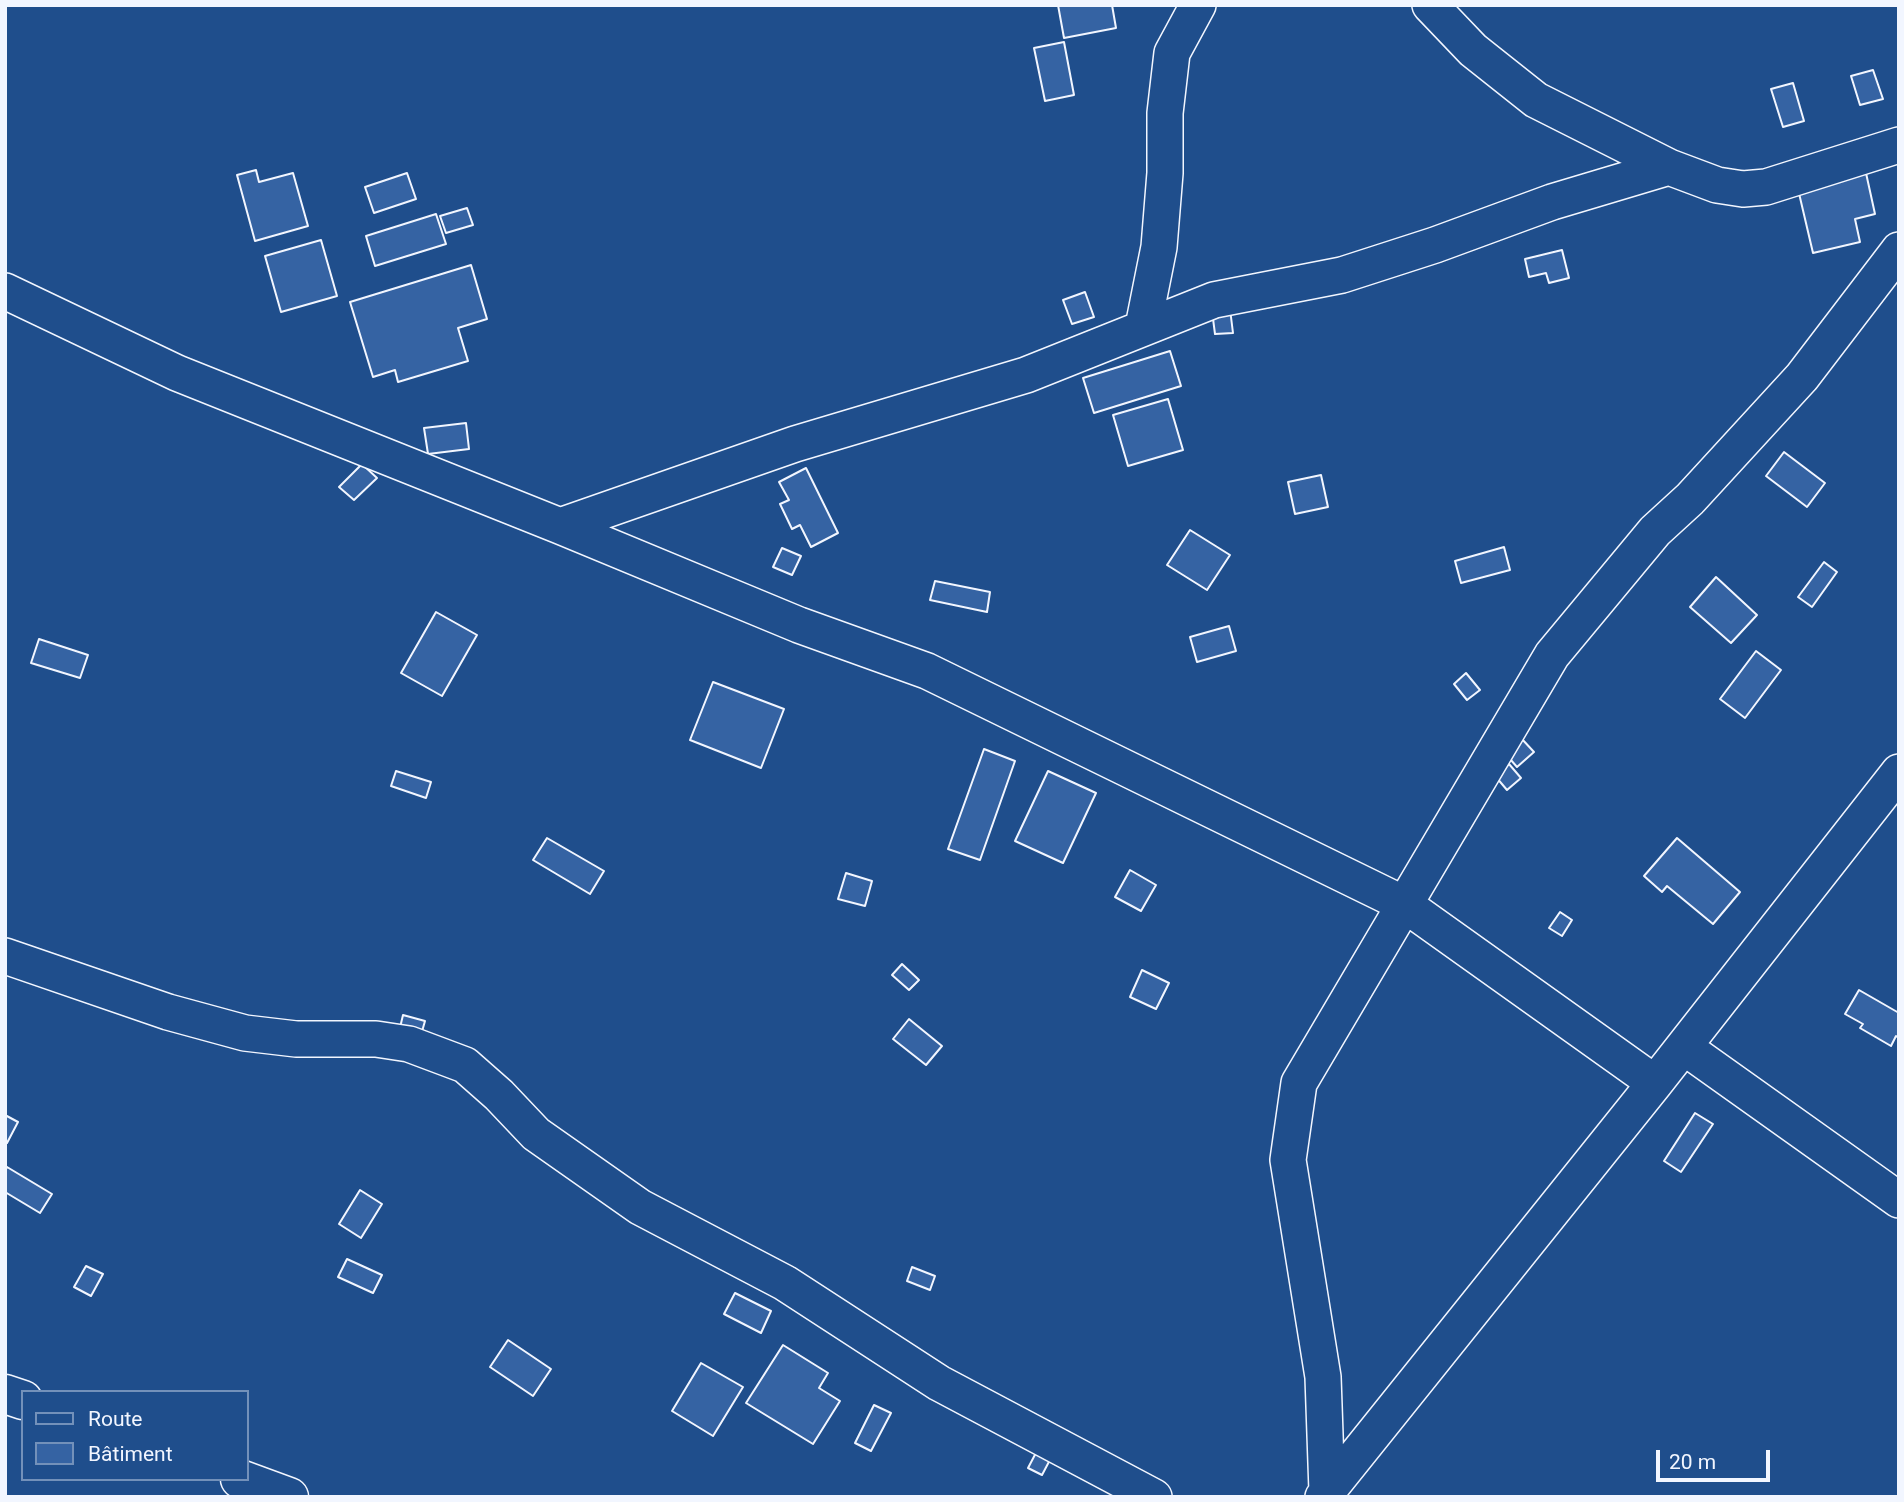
<!DOCTYPE html>
<html>
<head>
<meta charset="utf-8">
<style>
  body { margin:0 }
  #map { position:relative; width:1904px; height:1502px; overflow:hidden; background:#1f4e8c; font-family:Roboto,sans-serif }
  canvas { display:block }
  .frame { position:absolute; inset:0; border:7px solid #f2f6ff; pointer-events:none }
  .legend { position:absolute; left:21px; top:1390px; width:228px; height:91px; box-sizing:border-box; background:#1f4e8c; border:2px solid #7391ba; margin:0; padding:9px 12px; list-style:none; font-size:21px; color:#f2f6ff }
  .legend li { display:flex; align-items:center; gap:14px; height:35px }
  .legend b { width:35px; border:2px solid #7391ba }
  .scale { position:absolute; left:1656px; top:1450px; width:114px; height:32px; box-sizing:border-box; border:4px solid #f2f6ff; border-top:0; padding-left:9px; font-size:21px; line-height:24px; white-space:nowrap; color:#f2f6ff; -webkit-text-stroke:5px #1f4e8c; paint-order:stroke }
</style>
</head>
<body>
<div id="map">
<canvas width="1904" height="1502"></canvas>
<div class="frame"></div>
<ul class="legend">
<li><b style="height:9px;background:#1f4e8c"></b>Route</li>
<li><b style="height:19px;background:#3563a3"></b>Bâtiment</li>
</ul>
<div class="scale">20 m</div>
</div>
<script>
const context = document.querySelector('canvas').getContext('2d');
context.lineJoin = 'round';
function paint(path, color) { context.fillStyle = color; context.fill(path, 'evenodd'); }
function trace(path, color, width, dash) { context.strokeStyle = color; context.lineWidth = width; context.lineCap = dash ? 'butt' : 'round'; context.setLineDash(dash || []); context.stroke(path); }
const building = new Path2D(`
  M1058,5H1112L1116,28L1064,38Z
  M1064,42L1074,95L1045,101L1034,48Z
  M1873,70L1883,99L1860,105L1851,76Z
  M1793,83L1804,121L1783,127L1771,89Z
  M256,170L259,182L293,173L308,226L255,241L237,175Z
  M407,173L416,199L374,213L365,187Z
  M1866,173L1875,214L1855,219L1860,242L1813,253L1798,189Z
  M467,208L473,225L446,233L440,216Z
  M436,214L446,244L375,266L366,236Z
  M321,240L337,296L281,312L265,256Z
  M1562,250L1569,278L1549,283L1546,273L1529,277L1525,259Z
  M471,265L487,319L458,328L468,361L398,382L395,370L373,377L350,302Z
  M1085,292L1094,317L1072,324L1063,300Z
  M1230,309L1233,333L1215,334L1212,311Z
  M1170,351L1181,386L1094,413L1083,378Z
  M1168,399L1183,450L1128,466L1113,415Z
  M466,423L469,449L428,454L424,428Z
  M1784,452L1825,483L1807,507L1766,476Z
  M362,464L377,478L354,500L339,487Z
  M806,468L838,533L811,547L800,525L792,529L780,504L789,500L779,482Z
  M1321,475L1328,507L1295,514L1288,482Z
  M1190,530L1230,555L1207,590L1167,565Z
  M1504,547L1510,570L1461,583L1455,561Z
  M782,548L801,556L792,575L773,567Z
  M1824,562L1837,572L1812,607L1798,597Z
  M1716,577L1757,615L1731,643L1690,607Z
  M935,581L990,592L987,612L930,600Z
  M436,612L477,635L442,696L401,673Z
  M1229,626L1236,651L1197,662L1190,637Z
  M39,639L88,655L80,678L31,663Z
  M1756,651L1781,670L1745,718L1720,699Z
  M1466,673L1480,690L1467,700L1454,684Z
  M713,682L784,709L761,768L690,740Z
  M1521,738L1534,752L1517,767L1504,752Z
  M984,749L1015,761L980,860L948,849Z
  M1509,764L1521,778L1507,790L1496,777Z
  M396,771L431,782L426,798L391,786Z
  M1048,771L1096,793L1063,863L1015,841Z
  M547,838L604,871L590,894L533,860Z
  M1677,838L1740,892L1713,924L1667,886L1662,892L1644,876Z
  M1130,870L1156,885L1141,911L1115,897Z
  M846,873L872,881L865,906L838,899Z
  M1560,912L1572,920L1562,936L1549,928Z
  M902,964L919,980L909,990L892,975Z
  M1142,970L1169,983L1156,1009L1130,997Z
  M1859,990L1899,1013V1038L1896,1036L1891,1046L1860,1028L1863,1024L1845,1014Z
  M403,1015L425,1021L419,1042L398,1036Z
  M909,1019L942,1046L926,1065L893,1039Z
  M1695,1113L1713,1124L1681,1172L1664,1161Z
  M5,1115L18,1122L7,1143L5,1142Z
  M7,1167L52,1194L40,1213L5,1192V1171Z
  M360,1190L382,1204L361,1238L339,1224Z
  M347,1259L382,1275L373,1293L338,1277Z
  M86,1266L103,1274L91,1296L74,1287Z
  M912,1267L935,1276L930,1290L907,1281Z
  M735,1293L771,1311L761,1333L724,1314Z
  M508,1340L551,1369L533,1396L490,1367Z
  M783,1345L828,1373L819,1388L840,1401L813,1444L746,1403Z
  M701,1363L743,1387L713,1436L672,1411Z
  M874,1405L891,1413L871,1451L855,1443Z
  M1038,1449L1052,1456L1042,1475L1028,1468Z`);
paint(building, '#3563a3');
trace(building, '#f2f6ff', 2);
const street = new Path2D(`
  M1430,5L1473,50L1536,100L1669,167L1717,185L1743,189L1766,187L1899,145
  M5,291L177,373L560,526L799,625L927,671L1404,904L1655,1083
  M1143,327L1159,247L1165,173V113L1172,53L1198,5
  M560,526L795,444L1026,375L1214,300L1342,275L1435,245L1552,202L1669,167
  M5,956L168,1012L245,1033L296,1039H376L409,1044L465,1065L499,1095L536,1134L640,1207L785,1283L939,1383L1154,1497
  M1684,1047L1899,1200
  M1323,1497L1327,1492L1323,1377L1288,1160L1299,1083L1552,655L1655,531L1690,499L1802,377L1899,250
  M1328,1497L1327,1492L1655,1083L1899,772`);
const secondary = new Path2D(`
  M5,1394L23,1400
  M240,1479L289,1497`);
trace(street, '#f2f6ff', 38);
trace(secondary, '#f2f6ff', 41);
trace(street, '#1f4e8c', 35);
trace(secondary, '#1f4e8c', 38);
</script>
</body>
</html>
